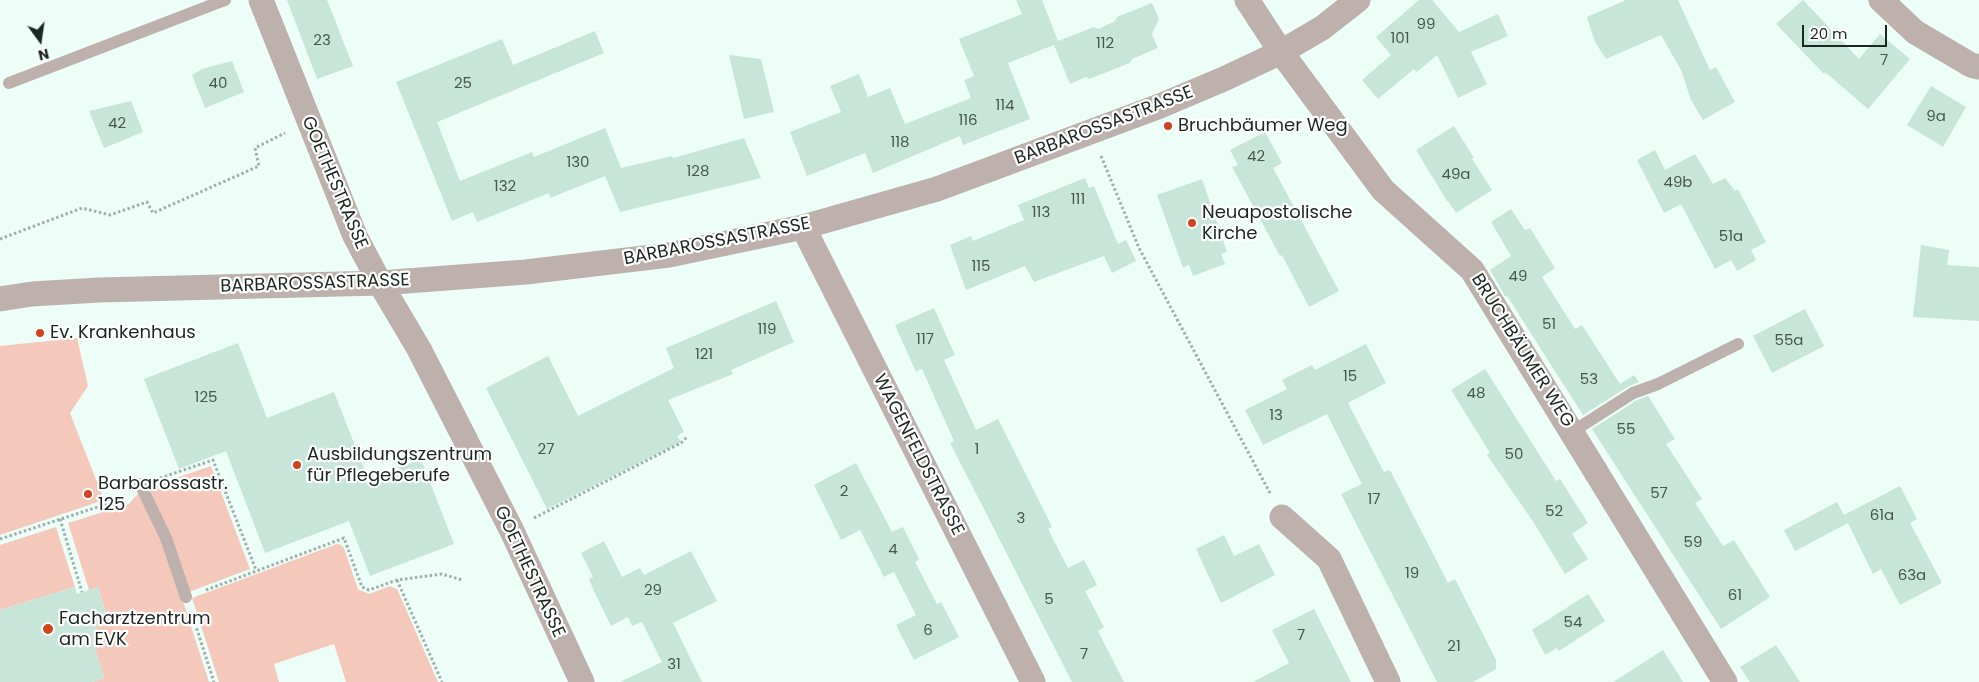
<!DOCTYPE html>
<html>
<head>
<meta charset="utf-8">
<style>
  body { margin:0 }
  #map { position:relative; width:1979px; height:682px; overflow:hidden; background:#ecfef7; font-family:Poppins,sans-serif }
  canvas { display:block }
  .north { position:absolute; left:15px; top:15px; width:50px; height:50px; -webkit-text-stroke:4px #fff; paint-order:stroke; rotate:166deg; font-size:14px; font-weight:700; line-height:20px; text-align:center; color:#1b2722 }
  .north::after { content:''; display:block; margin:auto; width:18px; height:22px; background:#1b2722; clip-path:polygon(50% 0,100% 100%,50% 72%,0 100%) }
  .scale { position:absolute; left:1802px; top:25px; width:85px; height:22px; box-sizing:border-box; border:2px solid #1b2722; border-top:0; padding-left:6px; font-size:15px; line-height:18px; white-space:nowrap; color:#1b2722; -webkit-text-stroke:4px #fff; paint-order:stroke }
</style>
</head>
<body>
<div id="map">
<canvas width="1979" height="682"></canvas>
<div class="north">N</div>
<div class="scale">20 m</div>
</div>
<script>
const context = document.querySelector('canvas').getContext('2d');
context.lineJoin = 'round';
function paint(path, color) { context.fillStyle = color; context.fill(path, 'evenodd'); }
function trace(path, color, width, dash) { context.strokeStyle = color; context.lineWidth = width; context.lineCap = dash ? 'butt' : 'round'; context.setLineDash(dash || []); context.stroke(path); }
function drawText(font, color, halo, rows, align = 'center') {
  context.font = font + ' Poppins,sans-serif'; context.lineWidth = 4.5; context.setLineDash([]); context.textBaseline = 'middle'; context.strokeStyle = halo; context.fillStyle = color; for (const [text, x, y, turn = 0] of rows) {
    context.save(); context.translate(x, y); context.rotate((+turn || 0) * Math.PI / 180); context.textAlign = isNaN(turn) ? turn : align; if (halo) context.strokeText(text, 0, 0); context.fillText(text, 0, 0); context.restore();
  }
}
paint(new Path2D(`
  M77,338L88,386L70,413L104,500L0,535V346Z
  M211,466L250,569L181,595L209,682H92L104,678L92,639L99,637L95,621L107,617L98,587L89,590L68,523L129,504L141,490Z
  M56,527L75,587L0,610V545Z
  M337,544L341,545L344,548L358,589L369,594L390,586L397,589L438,682H346L334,644L274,664L279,682H219L192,598Z`), '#f5c8bc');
paint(new Path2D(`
  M287,0H327L353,66L317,79Z
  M1016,0H1042L1058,41L1094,27L1098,29L1115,21L1117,17L1152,3L1159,19L1152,34L1158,48L1132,59L1130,63L1089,79L1086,77L1070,84L1054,45L1008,63L1030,119L963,145L960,136L873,173L865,153L807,176L790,132L841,112L830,86L859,74L868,97L890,88L905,124L971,98L964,80L974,76L959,39L1022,14Z
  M1419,0H1432L1459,32L1498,14L1508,36L1471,52L1487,84L1458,98L1437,55L1417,72L1414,69L1378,99L1362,80L1391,55L1376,37Z
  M1626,0H1678L1710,70L1716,67L1735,102L1703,120L1691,100L1681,70L1661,35L1606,59L1595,42L1587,17Z
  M1803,0L1859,59L1880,34L1910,59L1868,109L1825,72L1824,74L1776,24Z
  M595,31L604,53L437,122L460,181L532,152L534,157L605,128L621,168L672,156L673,158L744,138L761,178L620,212L605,176L550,198L549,193L477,222L473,212L452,221L396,82L502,39L513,65Z
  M729,55L761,59L774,112L744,119Z
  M232,61L244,92L205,108L192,75L202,69Z
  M1931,86L1966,107L1943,147L1907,125Z
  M131,101L143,132L104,148L89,111Z
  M1454,126L1474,158L1472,159L1492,190L1456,213L1448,201H1447L1416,150Z
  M1265,132L1282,163L1273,168L1339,291L1309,307L1282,255L1280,256L1232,167L1238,165L1230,150Z
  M1655,150L1665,170L1695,154L1713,184L1725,178L1735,191L1738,189L1766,242L1751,250L1756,260L1737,271L1731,260L1715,269L1681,204L1664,213L1637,160Z
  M1085,178L1089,188L1094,186L1118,244L1126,240L1136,261L1112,273L1104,256L1034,282L1025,266L966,290L950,245L971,236L973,241L1024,220L1018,205Z
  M1202,179L1227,252L1221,254L1225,264L1193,276L1189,265L1183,268L1157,195Z
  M1511,209L1525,230L1530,228L1555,268L1542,277L1575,329L1582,325L1620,384L1634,375L1639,382L1629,386L1583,415L1507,296H1505L1490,270L1511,256L1491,222Z
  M1921,245L1949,250L1947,265L1979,267V321L1913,317Z
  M776,301L794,342L731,370L733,374L668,400L684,432L677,436L681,442L547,509L486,388L548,356L578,416L674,368L666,348Z
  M934,308L955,355L944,360L976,430L998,419L1052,527L1048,529L1068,568L1084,560L1097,585L1085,591L1104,627L1098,631L1124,682H1072L985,511L950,443L954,441L922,369L916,372L895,325Z
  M1805,309L1824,346L1772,373L1753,336Z
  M238,343L267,418L334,392L368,479L421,459L454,544L370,576L349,521L265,553L226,451L179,469L144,379Z
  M1366,344L1386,383L1348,403L1384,472L1390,470L1448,583L1455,579L1496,660V669L1473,682H1437L1341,494L1362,484L1327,414L1263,445L1245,410L1287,389L1282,380L1312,365L1315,370Z
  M1485,369L1556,481L1560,479L1588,523L1572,534L1588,559L1565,574L1534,523L1487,455L1490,453L1451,390Z
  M1648,396L1675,439L1666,444L1702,499L1695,503L1723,546L1734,540L1770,597L1721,629L1592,429L1637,400Z
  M856,463L892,532L903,527L919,559L915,562L937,604L941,602L959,637L914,660L896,625L916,615L894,572L884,577L860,530L841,540L814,485Z
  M1900,486L1917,519L1910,523L1942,583L1900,605L1881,569L1873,574L1848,523L1795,551L1784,530L1837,502L1844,515Z
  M1224,535L1234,556L1259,544L1275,575L1221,603L1196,549Z
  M604,541L622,577L640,568L644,575L691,551L717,601L673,623L702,682H620L662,662L642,622L632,626L628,617L611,626L594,591L589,579L593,577L581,553Z
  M75,587L77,594L98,587L107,618L95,621L99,637L92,639L104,678L92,682H0V610Z
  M1588,594L1605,621L1559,651L1557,648L1545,655L1532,630Z
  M1314,609L1351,682H1253L1289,663L1272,630Z
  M1776,645L1800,682H1750L1740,667Z
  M1663,650L1683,682H1613Z`), '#c8e5da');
trace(new Path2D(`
  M1101,156L1139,248L1271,495
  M0,239L82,208L110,215L147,202L153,213L259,166L255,148L285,133
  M160,478L213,460L256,570
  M534,518L681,443L687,437
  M60,519L82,592
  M0,539L125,498
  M397,580L442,682
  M206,590L344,538L362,587L369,590L397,580L442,574L462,580
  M192,614L214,682`), '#9fafa9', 3, [2.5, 2.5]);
trace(new Path2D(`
  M9,83L225,0
  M1572,432L1633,393L1658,384L1738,344
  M140,484L166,538L186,597`), '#bdb0ad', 12);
trace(new Path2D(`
  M261,0L355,236L380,283L419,349L511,529L582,682
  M1247,0L1281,52L1383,190L1472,270L1725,682
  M1881,0L1915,32L1971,65L1979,67
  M803,227L1033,682
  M0,299L32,294L99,290L380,283L526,272L669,255L803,227L937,189L1160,106L1226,78L1281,52L1322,28L1358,0
  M1282,517L1329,559L1388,682`), '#bdb0ad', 25);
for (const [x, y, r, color] of [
  [1168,126,5,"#cf4521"],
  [1192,223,5,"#cf4521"],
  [40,333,5,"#cf4521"],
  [297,465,5,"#cf4521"],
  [88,494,5,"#cf4521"],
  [48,629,6,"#cf4521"]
]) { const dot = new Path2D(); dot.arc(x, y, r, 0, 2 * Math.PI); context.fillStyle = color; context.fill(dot); trace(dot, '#fff', 2); }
drawText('15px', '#465650', null, [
  ["99",1426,25],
  ["101",1400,39],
  ["23",322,41],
  ["112",1105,44],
  ["7",1884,61],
  ["40",218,84],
  ["25",463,84],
  ["114",1005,106],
  ["9a",1936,117],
  ["116",968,121],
  ["42",117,124],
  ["118",900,143],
  ["42",1256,157],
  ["130",578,163],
  ["128",698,172],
  ["49a",1456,175],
  ["49b",1678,183],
  ["132",505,187],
  ["111",1078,200],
  ["113",1041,213],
  ["51a",1731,237],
  ["115",981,267],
  ["49",1518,277],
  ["51",1549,325],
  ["119",767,330],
  ["117",925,340],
  ["55a",1789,341],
  ["121",704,355],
  ["15",1350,377],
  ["53",1589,380],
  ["48",1476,394],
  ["125",206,398],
  ["13",1276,416],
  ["55",1626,430],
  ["27",546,450],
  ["1",977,450],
  ["50",1514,455],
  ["2",844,492],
  ["57",1659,494],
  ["17",1374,500],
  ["52",1554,512],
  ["61a",1882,516],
  ["3",1021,519],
  ["59",1693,543],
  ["4",893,550],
  ["19",1412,574],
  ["63a",1912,576],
  ["29",653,591],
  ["61",1735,596],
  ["5",1049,600],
  ["54",1573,623],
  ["6",928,631],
  ["7",1301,636],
  ["21",1454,647],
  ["7",1084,655],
  ["31",674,665]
]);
drawText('18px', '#1b2722', '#fff', [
  ["BARBAROSSASTRASSE",1104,126,-21],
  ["GOETHESTRASSE",334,183,67],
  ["BARBAROSSASTRASSE",717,242,-11],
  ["BARBAROSSASTRASSE",315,284,-2],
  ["BRUCHBÄUMER WEG",1522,351,58],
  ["WAGENFELDSTRASSE",918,455,63],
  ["GOETHESTRASSE",529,572,65]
]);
drawText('18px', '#1b2722', '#fff', [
  ["Bruchbäumer Weg",1178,126],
  ["Neuapostolische",1202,213],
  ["Kirche",1202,234],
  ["Ev. Krankenhaus",50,333],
  ["Ausbildungszentrum",307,455],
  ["für Pflegeberufe",307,476],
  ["Barbarossastr.",98,484],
  ["125",98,505],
  ["Facharztzentrum",59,619],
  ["am EVK",59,640]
], 'left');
</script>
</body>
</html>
